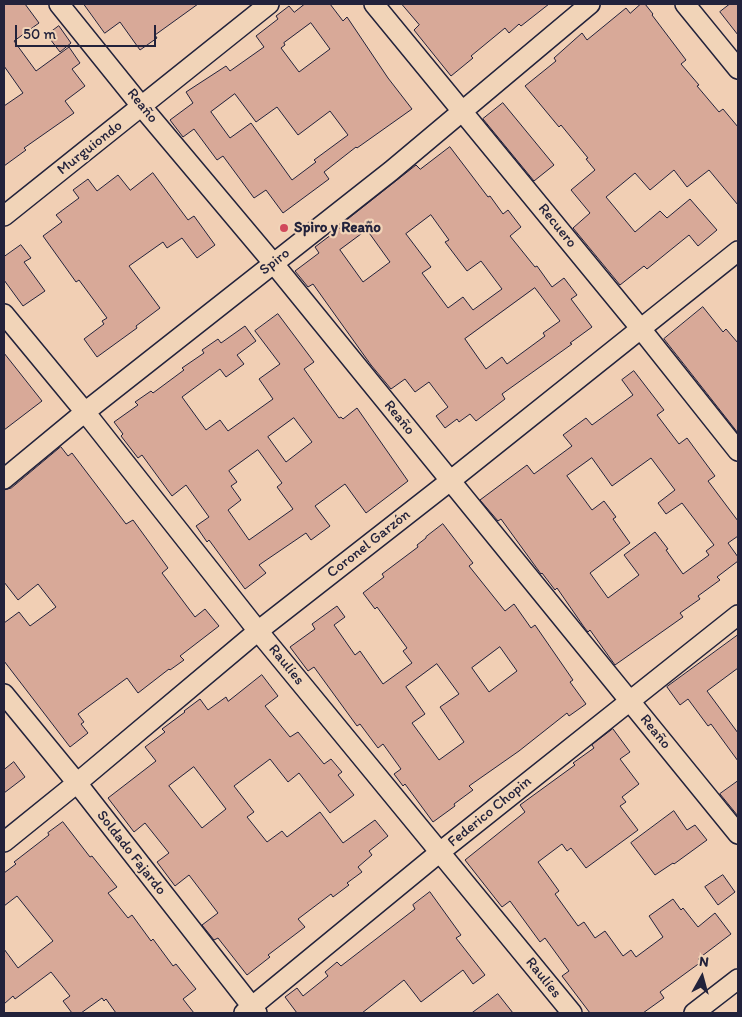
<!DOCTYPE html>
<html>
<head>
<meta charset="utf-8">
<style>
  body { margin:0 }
  #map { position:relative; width:742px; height:1017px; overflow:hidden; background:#f1cfb4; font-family:Itim,sans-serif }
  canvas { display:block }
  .frame { position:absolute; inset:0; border:5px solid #22223b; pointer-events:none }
  .north { position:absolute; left:677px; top:952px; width:50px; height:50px; -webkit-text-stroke:4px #f1d4b8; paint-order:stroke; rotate:7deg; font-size:14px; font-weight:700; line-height:20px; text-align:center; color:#22223b }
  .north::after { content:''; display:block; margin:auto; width:18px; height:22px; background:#22223b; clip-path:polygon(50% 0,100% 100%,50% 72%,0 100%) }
  .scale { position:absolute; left:15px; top:25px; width:141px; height:22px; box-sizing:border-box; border:2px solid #22223b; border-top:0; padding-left:6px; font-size:15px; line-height:18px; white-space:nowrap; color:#22223b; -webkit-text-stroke:4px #f1d4b8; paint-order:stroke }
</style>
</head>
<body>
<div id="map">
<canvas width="742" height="1017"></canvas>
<div class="frame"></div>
<div class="north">N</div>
<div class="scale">50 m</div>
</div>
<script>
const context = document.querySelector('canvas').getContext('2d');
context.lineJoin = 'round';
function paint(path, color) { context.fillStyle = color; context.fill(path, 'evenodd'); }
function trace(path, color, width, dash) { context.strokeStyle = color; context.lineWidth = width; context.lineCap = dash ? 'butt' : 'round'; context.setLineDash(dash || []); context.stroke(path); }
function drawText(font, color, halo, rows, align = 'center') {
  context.font = font + ' Itim,sans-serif'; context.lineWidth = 4.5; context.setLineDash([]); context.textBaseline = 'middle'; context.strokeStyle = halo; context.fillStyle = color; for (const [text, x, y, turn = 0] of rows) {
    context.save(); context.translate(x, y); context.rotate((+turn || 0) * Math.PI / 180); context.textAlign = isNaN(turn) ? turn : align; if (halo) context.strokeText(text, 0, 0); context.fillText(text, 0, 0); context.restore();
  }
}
const building = new Path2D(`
  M4,4H25L39,23L14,41L36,71L69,47L80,63L72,69L85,86L65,101L74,113L24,148L26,150L4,166V106L23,93L4,66Z
  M84,4H198L155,35L157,38L140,50L120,22L105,33Z
  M305,4H330L343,21L347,17L388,78L412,109L357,148L356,147L324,172L329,179L283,213L266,190L254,198L223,156L217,160L194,129L183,137L170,120L193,103L186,92L226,66L230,71L264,47L256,36L278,19L276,16L289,6L294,12ZM311,23L330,49L299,72L281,48L285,45L284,43ZM235,94L256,122L277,107L298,135L330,111L348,135L314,160L316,162L292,180L251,123L230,138L211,112Z
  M402,4H549L521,26L519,24L509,33L505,28L471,56L473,58L451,76L414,30L419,25Z
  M641,4H645L653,14L652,15L686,60L681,64L699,85L697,86L719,112L723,109L738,127V205L709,170L687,187L674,170L650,190L635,173L606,197L635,232L660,211L667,218L690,199L717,230L698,246L689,235L647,269L644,266L620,285L573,228L590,213L571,190L595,170L586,159L588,158L561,125L559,127L525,86L556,61L554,58L582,33L587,40L626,8L630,13Z
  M730,4H738V35L720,12Z
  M59,26L71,43L60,52L47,35Z
  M503,103L554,165L534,181L483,119Z
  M450,147L488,197L490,196L503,214L508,210L521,227L510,236L535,267L537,266L552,287L564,278L577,295L571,299L592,327L570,343L572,344L502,394L505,399L476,421L470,414L459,422L457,419L445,428L436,416L448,407L429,382L415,392L405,379L391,389L371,365L313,284L308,287L295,271L319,253L315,247L340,228L339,226L416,165L420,169ZM431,215L449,240L445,242L467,271L481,261L502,289L473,310L463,297L448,308L422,273L431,267L406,234ZM367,230L390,262L363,282L340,250ZM535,288L560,321L543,333L545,336L507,364L502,357L486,369L465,339Z
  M153,173L188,220L194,216L215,245L197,258L182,238L167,248L163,242L129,266L160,308L136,326L137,328L97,357L84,339L104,324L102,321L107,318L79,280L76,282L43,236L62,222L56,215L79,198L73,190L88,179L97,191L118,175L130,190Z
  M21,245L31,258L24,262L45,291L23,306L4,280V257Z
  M703,307L723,332L726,329L738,343V433L664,339Z
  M278,314L314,362L304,369L339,418L341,417L343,419L357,408L408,481L366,513L345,484L315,506L330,526L311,540L306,533L259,565L266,573L245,589L209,540L207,542L196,526L209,517L186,485L172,496L142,455L138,458L121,436L123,434L114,422L138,405L135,402L151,391L153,393L184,370L182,368L204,353L202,350L218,339L221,343L245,326L256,341L237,355L244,364L226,377L220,369L182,397L206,430L220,420L228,431L273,399L259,379L280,364L255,331ZM294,418L312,442L286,462L268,437ZM258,450L282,483L277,487L293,509L249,540L228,510L241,500L231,486L237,482L229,471Z
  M4,353L42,401L4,430Z
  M634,371L664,410L657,415L679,444L687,438L715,476L708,481L738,521V536L728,543L738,557V561L717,577L720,580L698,596L700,599L680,613L683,617L615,665L590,630L588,632L584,627L557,588L555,590L542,573L541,574L501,519L498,521L480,500L527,465L534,474L572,446L563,435L586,418L592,425L633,395L622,380ZM592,458L612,486L651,458L675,490L658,503L666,514L682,503L714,545L706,551L709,555L683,574L666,550L668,549L655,532L624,555L639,575L608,598L590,573L630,543L613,519L616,517L604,501L592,510L567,476Z
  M61,447L68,456L72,453L126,524L133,520L168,568L162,573L195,617L205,609L219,626L180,656L184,660L170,670L169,669L138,693L127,678L78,714L84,722L81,724L88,733L70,747L4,661V623L19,612L30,626L56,607L38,584L18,600L4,582V490L11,488Z
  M443,524L473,563L469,566L505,611L514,604L531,628L535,625L573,680L570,682L586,704L569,716L567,713L519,751L469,786L473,790L454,804L455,806L433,822L405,784L403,786L394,774L401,769L383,744L378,748L360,724L357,726L314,667L308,671L290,647L315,629L312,624L337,606L345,617L334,625L355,655L360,651L383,684L412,663L403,651L407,648L377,607L375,609L363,593L384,577L382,574L418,547L417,545L426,538V537ZM500,647L517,671L489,692L472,668ZM437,664L459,694L440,707L464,742L439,760L412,723L425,714L406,687Z
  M738,635V668L707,691L738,733V761L711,724L708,726L688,699L680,705L667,687Z
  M262,675L278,696L265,706L290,737L298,732L324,764L331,759L342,772L338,775L354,795L330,813L299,773L288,782L270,759L234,786L254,812L247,817L267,842L282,831L287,837L320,812L343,843L375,820L388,836L369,851L372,855L358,867L362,872L347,883L349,885L333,897L331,894L298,919L305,927L268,955L270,957L247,975L218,938L214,940L202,925L218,913L189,875L175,886L157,862L169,853L145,823L134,832L108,798L156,761L145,747L165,732L162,729L185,712L184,711L200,699L208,710L226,697L228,701ZM194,767L226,809L202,828L169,786Z
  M613,729L630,752L620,759L639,784L622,797L626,802L620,806L638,830L586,868L571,848L567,851L562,844L538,862L559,891L555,894L578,926L584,922L595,938L605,931L623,956L631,950L636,957L663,937L649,916L673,899L681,910L683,908L698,927L715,913L731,934L698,959L701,962L660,992L664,998L643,1013H590L562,976L569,971L545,938L540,942L510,901L502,907L465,860L525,812L520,805L575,765L573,763L594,748L592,745Z
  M14,762L25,777L4,793V770Z
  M738,781V816L720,794Z
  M674,811L687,830L695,825L707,840L674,864L673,863L655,875L631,843Z
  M63,822L90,857L92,856L117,887L108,893L128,918L132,915L151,941L153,939L173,966L176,964L196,989L183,999L194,1013H116L106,999L104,1001L102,998L81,1013H72L63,1001L70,996L51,972L15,999L13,996L4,1004V949L18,968L53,941L17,896L4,906V873L16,864L14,862L49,835L48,833Z
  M723,875L735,892L718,905L705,887Z
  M430,892L461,935L456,938L485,975L473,984L463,970L421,1002L404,980L362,1013H297L285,997L297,988L303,996L328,976L325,972L337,962L341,966L415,909L413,905Z
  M498,994L513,1013H472Z`);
paint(building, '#d8a998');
trace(building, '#22223b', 1);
const minor = new Path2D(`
  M59,4L142,107L274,264L738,834
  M374,4L641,329L738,451
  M685,4L738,69
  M4,216L269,4
  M4,314L85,412L258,631L572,1013
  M4,479L85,412L391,171L590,4
  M4,694L77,783L257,1013
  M4,842L77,783L258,631L450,481L738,251
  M244,1013L440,852L738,615
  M694,1013L738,979`);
trace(minor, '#22223b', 22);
trace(minor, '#f1d4b8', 19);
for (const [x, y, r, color] of [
  [284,228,5,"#d1495b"]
]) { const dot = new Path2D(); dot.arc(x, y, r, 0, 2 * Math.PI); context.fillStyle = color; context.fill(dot); trace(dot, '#f1d4b8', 2); }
drawText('15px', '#22223b', '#f1d4b8', [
  ["Reaño",142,106,51],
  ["Murguiondo",90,148,-38],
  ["Recuero",557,226,51],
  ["Spiro",275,262,-38],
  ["Reaño",399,418,51],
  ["Coronel Garzón",369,544,-38],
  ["Raulíes",286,665,51],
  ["Reaño",655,732,51],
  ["Federico Chopin",490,812,-39],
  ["Soldado Fajardo",131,853,52],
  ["Raulíes",543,978,51]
]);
drawText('bold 15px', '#22223b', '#f1d4b8', [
  ["Spiro y Reaño",294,228]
], 'left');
</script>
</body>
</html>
